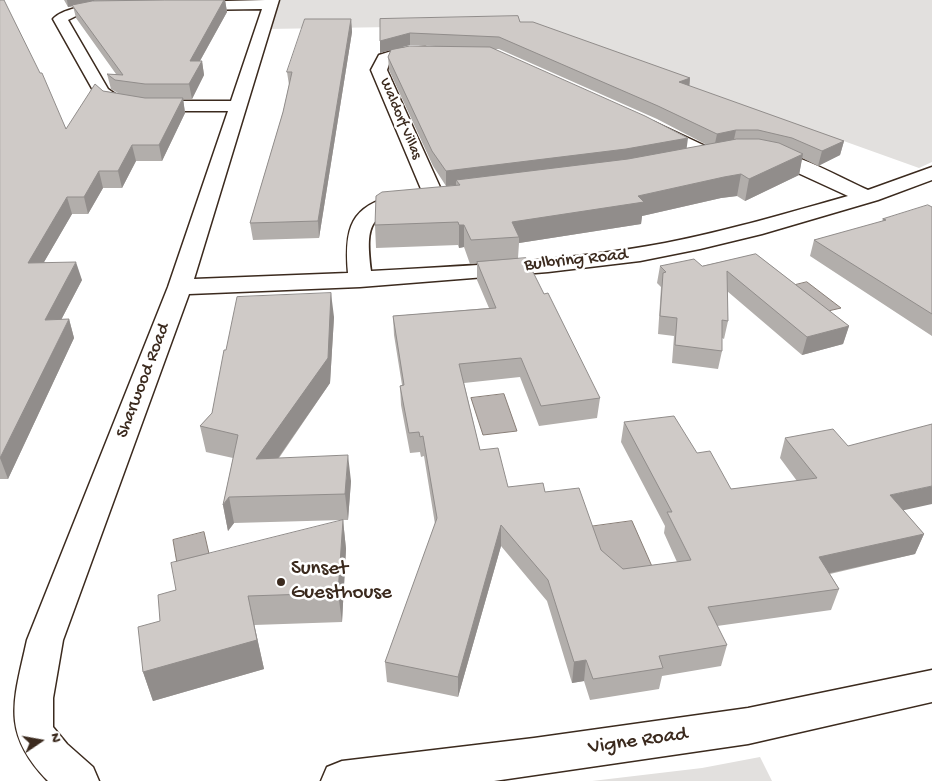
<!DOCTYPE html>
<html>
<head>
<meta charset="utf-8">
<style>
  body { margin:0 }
  #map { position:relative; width:932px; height:781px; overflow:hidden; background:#fff; font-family:"Gochi Hand",sans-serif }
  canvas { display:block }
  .north { position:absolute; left:15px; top:716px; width:50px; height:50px; -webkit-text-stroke:4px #fff; paint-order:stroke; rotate:78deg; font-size:14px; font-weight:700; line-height:20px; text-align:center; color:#3b2a1e }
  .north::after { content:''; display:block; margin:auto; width:18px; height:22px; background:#3b2a1e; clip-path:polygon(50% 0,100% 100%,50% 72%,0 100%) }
</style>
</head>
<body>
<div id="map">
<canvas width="932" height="781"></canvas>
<div class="north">N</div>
</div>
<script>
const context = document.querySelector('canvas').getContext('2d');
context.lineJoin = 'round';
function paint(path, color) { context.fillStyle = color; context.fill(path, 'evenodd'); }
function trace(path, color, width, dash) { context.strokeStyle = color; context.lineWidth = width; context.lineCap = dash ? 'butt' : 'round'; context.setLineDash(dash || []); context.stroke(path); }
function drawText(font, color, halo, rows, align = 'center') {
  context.font = font + ' "Gochi Hand",sans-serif'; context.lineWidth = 5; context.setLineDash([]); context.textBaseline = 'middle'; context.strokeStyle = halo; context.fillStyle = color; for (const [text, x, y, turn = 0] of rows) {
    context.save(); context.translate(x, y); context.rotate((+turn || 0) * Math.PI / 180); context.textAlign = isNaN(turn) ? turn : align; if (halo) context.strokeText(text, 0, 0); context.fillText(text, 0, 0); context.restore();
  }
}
paint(new Path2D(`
  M276,0H932V162L919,168L520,25L266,29Z
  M760,757L772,781H592L702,768Z`), '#e2e0de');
const water = new Path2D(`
  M807,282L841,308L811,315L779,289Z
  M504,394L517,431L483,435L471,398Z
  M632,521L658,580L604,568L588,527Z
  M204,532L213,571L180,581L173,540Z`);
paint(water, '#bcb6b3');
trace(water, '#887e77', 1);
const street = new Path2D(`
  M265,0H279L194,279L348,273C345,236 347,209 387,198C397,195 408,192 418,195L421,199L418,203C370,215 365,221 371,271C469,266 568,261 665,243C727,231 787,213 848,196L774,162L758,158L756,154L758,150C781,144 845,180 868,190L932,167V180L878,200L762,234L700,249L640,261L548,272L360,287L189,294L63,640L53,698V727L67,744L93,767L99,781H48C0,732 14,700 27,640L168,287L228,111H148L107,104L94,92L53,19C63,7 101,2 116,5L118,8L116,11L76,16L68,20L108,89L118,96L148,101H231L262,9L189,10L182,6L189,2Z
  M425,47L430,49L433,52L430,55L390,61L387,70L444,196L441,200L434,202L427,200L424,196L371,70L379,55L398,49Z
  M654,122L716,151L718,155L716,159L709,161L702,159L648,131L645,127L648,123Z
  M932,670V702L748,744L494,781H321L327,767L342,761L534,738L748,708Z`);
trace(street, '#3b2a1e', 3);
paint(street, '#fff');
paint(new Path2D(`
  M0,0L66,129L103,91L118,93L111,89L107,74H116L76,18L73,6L68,7L64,0H225L227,12L200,61H202L204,75L192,99H183L185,113L162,161H136L122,188H103L88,214H72L44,262L82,280L61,320L69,319L74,338L8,479H0Z
  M351,19L352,32L319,238L253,240L250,223L283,112L289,85L287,72Z
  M380,19L520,22L690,78L689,86L844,141L840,155L818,166L802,158L799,175L745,201L737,196L721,198L642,216L641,224L519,243L518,258L544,294L600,398L597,418L539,426L520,377L464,383L480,450L508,487L545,492L601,550L623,569L677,562L664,533L665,526L621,442L624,422L697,453L731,489L797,481L780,458L785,438L904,511L924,534L915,554L830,574L839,589L831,610L717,626L727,645L721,666L662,676L659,689L590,700L584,681L572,683L547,601L501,546L458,697L387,682L385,662L435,524L424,456L421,457L420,452L410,453L401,405L400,386L402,385L394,335L393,316L489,308L477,280V263L470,264L464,247L459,248L458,245L376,248L375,225L446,186L433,166L389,70L388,57L391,50L380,53ZM410,45L435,46L397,48ZM495,49H499L657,119L707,145L687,148Z
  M932,207V336L810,256L814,240L882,222L883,219Z
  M756,254L849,326L843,344L802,355L727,291L728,321L724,339L722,338V351L718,369L672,363L674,336L658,334L661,287L657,283L660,266H702Z
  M334,317L330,383L279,458L351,481L348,520H343L346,549L342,622L254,625L264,669L153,701L143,672L160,621L176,590L343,520L234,523L228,531L223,505L233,458L206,452L200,426L212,413L226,350Z`), '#b2aeab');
paint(new Path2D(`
  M67,0H94L95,2L68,7Z
  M224,0H225L227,12L192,75L190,61Z
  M351,19L352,32L319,238L318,221Z
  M410,33V45L380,53V41Z
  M202,61L204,75L192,99L189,84Z
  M690,78L689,91L679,82Z
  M183,98L185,113L162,161L159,145Z
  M736,130L733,144L714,148L717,134Z
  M688,138L686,153L456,180V185L446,186V171Z
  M844,141L840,155L818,166L822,151Z
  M132,145L136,161L122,188L118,171Z
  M803,154L799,175L745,201L749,179Z
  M99,171L103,188L88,214L84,197Z
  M741,174L737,196L721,198L642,216L641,224L519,243V237L512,222L638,196L724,177Z
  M67,197L72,214L33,281L28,263Z
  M459,225H464V247L459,248Z
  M76,262L82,280L51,339L45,320Z
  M331,293L334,317L330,383L260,484L256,459Z
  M69,319L74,338L8,479L0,458Z
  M849,326L843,344L802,355L807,337Z
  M348,455L351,481L348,520L345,494Z
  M932,486V504L882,515L890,495Z
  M229,497L234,523L228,531L223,505Z
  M343,520L346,549L342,622L338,593Z
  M501,525V546L458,697V677Z
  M924,534L915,554L812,577L819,557Z
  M248,596L264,669L153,701L143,672Z
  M586,660L584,681L572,683L574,662Z`), '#918d8b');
const building = new Path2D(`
  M0,0H4L40,73H42L66,129L95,84L103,91L145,98H183L159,145H132L118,171H99L84,197H67L28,263L76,262L45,320L69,319L0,458Z
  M165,0H224L190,61H202L189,84H145L115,80L107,74L123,75L72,5L92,1Z
  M518,16L520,22H533L690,78L679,82L844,141L822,151L792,138L758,130H736L717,134L658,106L499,37L410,33L380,41V19Z
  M305,19H351L318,221L250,223L283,112L292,72H287Z
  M410,46L490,47L645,116L688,138L626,149L446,171L432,151L388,57L391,50Z
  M737,139H759L779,143L803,154L749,179L741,174L724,177L638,196L644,202L512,222L519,237L471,240L464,225H459L458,222L375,225L376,196L382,192L460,185L456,180L628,159Z
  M928,205L932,207V314L814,240L886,220L883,219Z
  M756,254L849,326L807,337L727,271L728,321L722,320V351L675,345L677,318L660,316L663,273L666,272L660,266L694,259L702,266Z
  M526,258L544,294L548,293L600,398L541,406L521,358L459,364L480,450L498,448L508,487L543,483L545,492L579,488L601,550L623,569L691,560L667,512H672L624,422L674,416L697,453L710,451L731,489L817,478L785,438L833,429L848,446L932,424V486L890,495L924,534L819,557L839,589L708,607L727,645L659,656L663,668L593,679L586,660L574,662L548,580L501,525L458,677L385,662L437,518L423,436L420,437L419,432L409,433L400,386L404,385L393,316L496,308L477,262Z
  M331,293L328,358L256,459L348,455L345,494L229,497L223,505L238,435L200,426L212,413L224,350H226L237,297Z
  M343,520L338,593L248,596L257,640L143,672L138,627L160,621L158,595L176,590L171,563Z`);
paint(building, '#cfcac7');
trace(building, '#918d8b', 1);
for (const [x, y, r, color] of [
  [281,582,5,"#3b2a1e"]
]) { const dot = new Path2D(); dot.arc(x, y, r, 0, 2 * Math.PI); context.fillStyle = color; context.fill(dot); trace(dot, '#fff', 2); }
drawText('15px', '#3b2a1e', '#fff', [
  ["Waldorf Villas",400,119,67]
]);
drawText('18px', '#3b2a1e', '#fff', [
  ["Bulbring Road",576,261,-6],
  ["Sharwood Road",144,381,-69]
]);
drawText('21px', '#3b2a1e', '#fff', [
  ["Sunset",291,570],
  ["Guesthouse",291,594]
], 'left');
drawText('21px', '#3b2a1e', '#fff', [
  ["Vigne Road",638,742,-8]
]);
</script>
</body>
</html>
